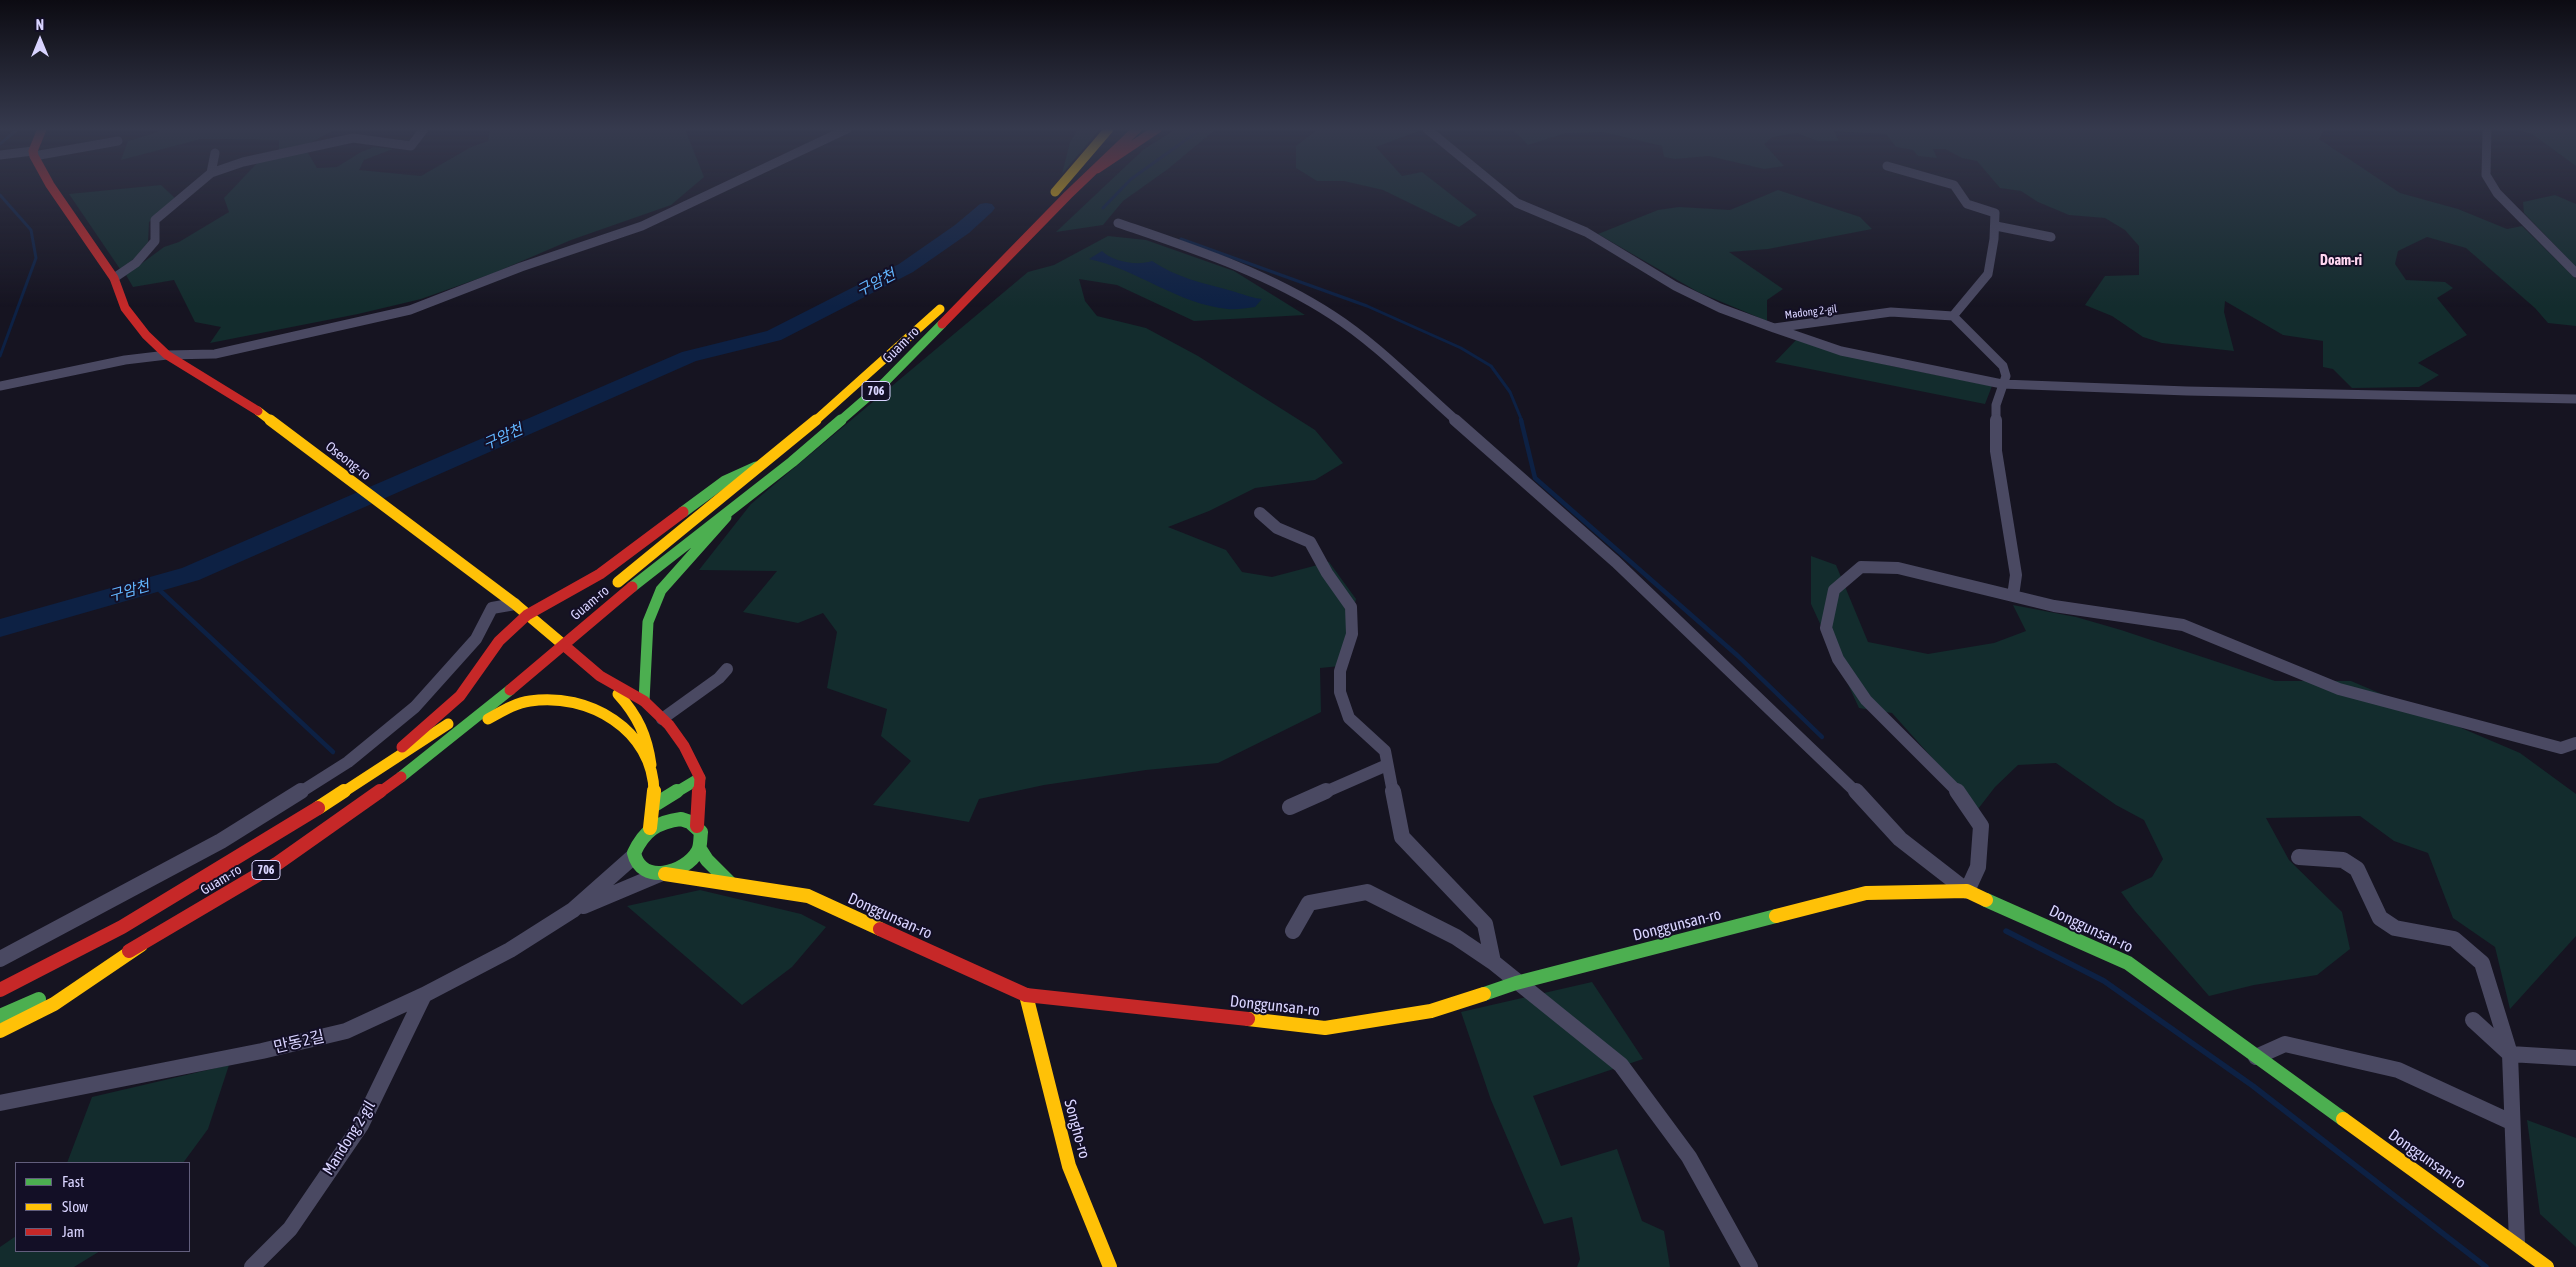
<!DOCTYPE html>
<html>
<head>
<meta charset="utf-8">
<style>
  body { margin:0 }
  #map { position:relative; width:2576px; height:1267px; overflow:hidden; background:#161421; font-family:"Asap Condensed",sans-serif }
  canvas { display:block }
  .legend { position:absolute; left:15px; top:1162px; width:175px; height:90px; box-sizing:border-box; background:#130f26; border:1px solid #625e7d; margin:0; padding:6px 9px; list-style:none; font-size:15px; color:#d9d4ff }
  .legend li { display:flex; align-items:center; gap:10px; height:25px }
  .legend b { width:25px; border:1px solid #625e7d }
  .north { position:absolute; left:15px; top:15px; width:50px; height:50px; -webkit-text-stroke:4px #130f26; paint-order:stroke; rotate:0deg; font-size:14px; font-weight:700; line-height:20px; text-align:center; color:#d9d4ff }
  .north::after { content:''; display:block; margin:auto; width:18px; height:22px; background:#d9d4ff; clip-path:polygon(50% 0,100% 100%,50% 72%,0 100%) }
</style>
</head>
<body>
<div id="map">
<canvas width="2576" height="1267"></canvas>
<ul class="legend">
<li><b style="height:6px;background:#4caf50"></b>Fast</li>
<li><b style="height:6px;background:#ffc107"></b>Slow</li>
<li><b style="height:6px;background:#c62828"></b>Jam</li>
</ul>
<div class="north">N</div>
</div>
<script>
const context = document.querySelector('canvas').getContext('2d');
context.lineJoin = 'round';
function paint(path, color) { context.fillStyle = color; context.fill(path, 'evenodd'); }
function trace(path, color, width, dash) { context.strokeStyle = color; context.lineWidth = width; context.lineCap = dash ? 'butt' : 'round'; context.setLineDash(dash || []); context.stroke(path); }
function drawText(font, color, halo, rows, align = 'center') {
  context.font = font + ' "Asap Condensed","Noto Sans KR",sans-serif'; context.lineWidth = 4; context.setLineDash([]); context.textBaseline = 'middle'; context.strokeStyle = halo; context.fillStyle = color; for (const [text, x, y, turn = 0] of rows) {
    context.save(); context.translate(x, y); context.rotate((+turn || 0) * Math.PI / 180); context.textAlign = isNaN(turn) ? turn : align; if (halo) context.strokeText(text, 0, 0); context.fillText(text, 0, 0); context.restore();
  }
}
paint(new Path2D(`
  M158,129H336L305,146L279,153V140L201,139L121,160L128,141L158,132Z
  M490,129H685L704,177L671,205L571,240L494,273L421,299L358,314L210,343L221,327L195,322L174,280L133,287L126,275L164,247L179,242L229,212L224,198L259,161L305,148L317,168L337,167L361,152L374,147L393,149L364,160L359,170L421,176L471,147L488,141Z
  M1078,129H1100L1062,174L1070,142Z
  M1176,129H1216L1168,169L1123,201L1103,225L1056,232L1144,149Z
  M1318,129L1419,131L1376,147L1402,176L1422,172L1477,215L1459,227L1383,190L1344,181H1317L1296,168V146Z
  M1512,129H2321L2323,132L2319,139L2400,193L2458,209L2507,229L2522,226L2576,279V326L2548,323L2535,308L2466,248L2427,237L2398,251L2395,264L2406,280L2445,282L2453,288L2437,298L2467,335L2418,363L2439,375L2419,387L2352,388L2333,369L2323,367V341L2283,335L2225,301L2224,312L2234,351L2162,343L2143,337L2112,316L2085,305L2105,276L2139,275V246L2125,230L2105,218L2069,215L2038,202L2021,191L2000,188L1977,161L1962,158L1945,149H1933L1937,158L1918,156L1913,150L1896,147L1886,134L1834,131L1839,141H1817L1797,133L1773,137L1764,144L1784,166L1764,169L1709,156L1675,159L1664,157L1662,146L1603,132L1566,133L1528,145Z
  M2515,129H2576V166L2532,134Z
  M161,185L175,198L149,222L148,242L135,258L120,269L69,194Z
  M1778,190L1860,217L1872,229L1768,249L1729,252L1783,289L1767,300V321L1698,292L1598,234L1658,210L1679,207L1730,210Z
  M2555,195L2576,204V267L2524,213L2523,202Z
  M1108,236L1146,240L1234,271L1305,315L1194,321L1117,285L1079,279L1085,301L1097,316L1146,328L1198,356L1315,430L1343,463L1315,480L1255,488L1209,511L1168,527L1226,550L1242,572L1272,577L1329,562L1356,599L1340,666L1320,668L1321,712L1218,763L1146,770L1044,785L979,799L969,822L873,805L911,761L881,736L887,709L827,688L837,632L823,613L798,623L743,612L777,571L699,570L751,504L1028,272L1054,265Z
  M1796,340L1892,366L1992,386L1985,404L1775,362Z
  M1811,556L1836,565L1868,642L1928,654L1994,643L2026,631L2013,605L2076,617L2121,630L2275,681H2351L2520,753L2576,794V936L2510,1009L2495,947L2453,918L2428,853L2394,841L2360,816L2266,818L2289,860L2342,912L2350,949L2317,975L2254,985L2209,996L2135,911L2121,892L2152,877L2163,859L2144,820L2116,805L2056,763L2018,765L1995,787L1978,809L1892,713L1859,708L1811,604Z
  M700,890L801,914L826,927L792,967L742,1005L627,906Z
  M1592,982L1643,1059L1533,1096L1561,1166L1617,1149L1642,1221L1664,1231L1670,1267H1577L1580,1259L1572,1217L1544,1224L1491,1100L1461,1012Z
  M229,1065L208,1129L183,1163H67L92,1097Z
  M2527,1120L2576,1138V1247L2540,1214Z
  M16,1236V1251H100L74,1267H0V1247Z`), '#132c2d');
paint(new Path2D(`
  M1102,251C1113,262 1137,266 1152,261C1177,278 1203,283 1232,291C1243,294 1251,298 1262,299L1255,307C1246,308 1236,310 1228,309C1177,304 1137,269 1089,259Z`), '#0d2144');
trace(new Path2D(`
  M0,144L18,129
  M0,195L31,230L36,258L0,356
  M1103,208L1131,179L1201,129
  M1181,239L1367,306L1461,348L1491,366L1510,392L1522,421`), '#0d2144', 3);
trace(new Path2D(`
  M1521,420L1535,478L1738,656L1822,737
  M153,584L333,752`), '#0d2144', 4.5);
trace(new Path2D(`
  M2006,931L2104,981L2253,1086L2486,1267`), '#0d2144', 5.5);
paint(new Path2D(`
  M986,203L992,204L995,208L992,212L969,233L913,272L781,340L696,361L199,580L0,637V619L182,568L682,352L767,331L899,264L955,225L980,204Z`), '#0d2144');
trace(new Path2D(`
  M1427,129L1517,203L1586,232L1675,286L1720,308L1774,328L1891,312L1953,316L1988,274L1994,239L1995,213L1967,204L1954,185L1887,166
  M2487,129L2486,175L2497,193L2576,273
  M0,155L33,151
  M34,156L118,141
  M211,173L243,162L353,138L411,146L424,129
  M1118,223C1191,248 1266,272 1332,315C1377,344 1416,385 1457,421
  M1996,226L2051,237
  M114,278L136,263L155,241V220L211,173L215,153
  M1953,316L2003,366L2006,376L1996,405V421
  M1774,328L1841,351L2002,384L2187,391L2576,399
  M0,386L125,360L167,355L215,354L410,310L521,267L642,226L847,129`), '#4a4962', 9);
trace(new Path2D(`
  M1455,420L1616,562L1857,793
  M1996,420V451L2016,575L2013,596
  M1260,513L1277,528L1310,542L1327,573L1351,607L1352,634L1340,671V692L1349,718L1385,751L1393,793
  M662,719L719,678L727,669
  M299,793L348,762L415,707L476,639L492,608L515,604
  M1323,793L1387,765
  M1959,793L1866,700L1838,659L1826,628L1834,590L1861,567L1898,568L2054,606L2183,625L2339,689L2561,748L2576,743`), '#4a4962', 12);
trace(new Path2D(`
  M1393,791L1402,837L1485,924L1493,962
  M1856,791L1900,839L1967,891L1978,867L1981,826L1957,791
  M1290,807L1326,791
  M2299,857L2343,860L2357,869L2380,918L2395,928L2454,939L2482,963L2510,1054L2576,1058
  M584,906L660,874
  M1293,931L1309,903L1367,892L1456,937L1493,962L1621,1065L1689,1157L1750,1267
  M0,959L221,841L301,791
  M2473,1020L2510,1054L2517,1243
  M2256,1057L2285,1044L2398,1070L2511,1122
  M0,1103L262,1051L346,1031L424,995L510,950L573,910L634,856
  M252,1267L290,1229L361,1125L424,995`), '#4a4962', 16);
trace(new Path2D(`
  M840,421L885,382L942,324`), '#4caf50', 9);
trace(new Path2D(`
  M683,512L725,481L756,467
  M632,587L792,462L841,420
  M644,701L648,622L661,590L726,517
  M401,777L510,690
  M675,793L700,778`), '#4caf50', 11);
trace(new Path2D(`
  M656,804L677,791
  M681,819L690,822L701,832C700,838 701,845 698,851C685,874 641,885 634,853C644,831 657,822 681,819Z
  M700,849L707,860L731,884
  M1986,900L2128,963L2343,1119
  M1484,994L1516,983L1776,916
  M0,1016L39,999`), '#4caf50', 14);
trace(new Path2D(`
  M1055,192L1109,129
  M258,411L271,421
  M815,421L940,309`), '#ffc107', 9);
trace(new Path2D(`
  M270,420L515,604L566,647
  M618,582L816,420
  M618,694C638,716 647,736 651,765
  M488,719C501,712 515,703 530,701C588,692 654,730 654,793
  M342,793L448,724`), '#ffc107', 11);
trace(new Path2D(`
  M318,808L344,791
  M650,828L654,791
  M665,874L808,896L880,929
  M1776,916L1866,893L1967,891L1986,900
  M1026,995L1069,1166L1110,1267
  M1248,1019L1325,1028L1431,1011L1484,994
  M0,1031L54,1004L141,945
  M2343,1119L2547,1267`), '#ffc107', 14);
trace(new Path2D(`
  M42,129L33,151L34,156L50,185L114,278L125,308L146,335L167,355L258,411
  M1097,169L1157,129
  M942,324L1068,195L1137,129`), '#c62828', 9);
trace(new Path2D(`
  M566,647L600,676L644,701L669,725L684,746L700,778
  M402,747L460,696L499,641L527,615L600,574L683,512
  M379,793L401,777
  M699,793L700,778`), '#c62828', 11);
trace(new Path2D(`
  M697,826L699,791
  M880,929L1026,995L1248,1019
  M129,951L278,863L380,791
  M0,990L122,927L318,808`), '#c62828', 14);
trace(new Path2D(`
  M510,690L632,587`), '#c62828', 11);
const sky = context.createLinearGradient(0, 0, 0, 307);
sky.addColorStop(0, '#0c0b12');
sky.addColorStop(0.42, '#363a4e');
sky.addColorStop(1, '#363a4e00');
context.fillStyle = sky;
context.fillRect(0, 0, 2576, 307);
drawText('11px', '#d9d4ff', '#130f26', [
  ["Madong 2-gil",1811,312,-7]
]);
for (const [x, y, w] of [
  [876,391,28],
  [266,870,28]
]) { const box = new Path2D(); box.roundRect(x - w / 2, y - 9.5, w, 19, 4); context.fillStyle = '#130f26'; context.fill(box); trace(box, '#d9d4ff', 1); }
drawText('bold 12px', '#d9d4ff', null, [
  ["706",876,391],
  ["706",266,870]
]);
drawText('bold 14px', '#ffd6f0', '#130f26', [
  ["Doam-ri",2341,261]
]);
drawText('14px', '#d9d4ff', '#130f26', [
  ["Guam-ro",901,345,-45],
  ["Oseong-ro",348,461,38],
  ["Guam-ro",590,603,-40],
  ["Guam-ro",221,880,-31]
]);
drawText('italic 15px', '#62b6ff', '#130f26', [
  ["구암천",876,283,-27],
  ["구암천",503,437,-24],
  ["구암천",129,591,-16]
]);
drawText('16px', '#d9d4ff', '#130f26', [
  ["Donggunsan-ro",890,916,24],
  ["Donggunsan-ro",1677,925,-14],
  ["Donggunsan-ro",2091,929,25],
  ["Donggunsan-ro",1275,1006,6],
  ["만동2길",299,1042,-13],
  ["Songho-ro",1077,1129,75],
  ["Mandong 2-gil",349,1138,-58],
  ["Donggunsan-ro",2427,1159,35]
]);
</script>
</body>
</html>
